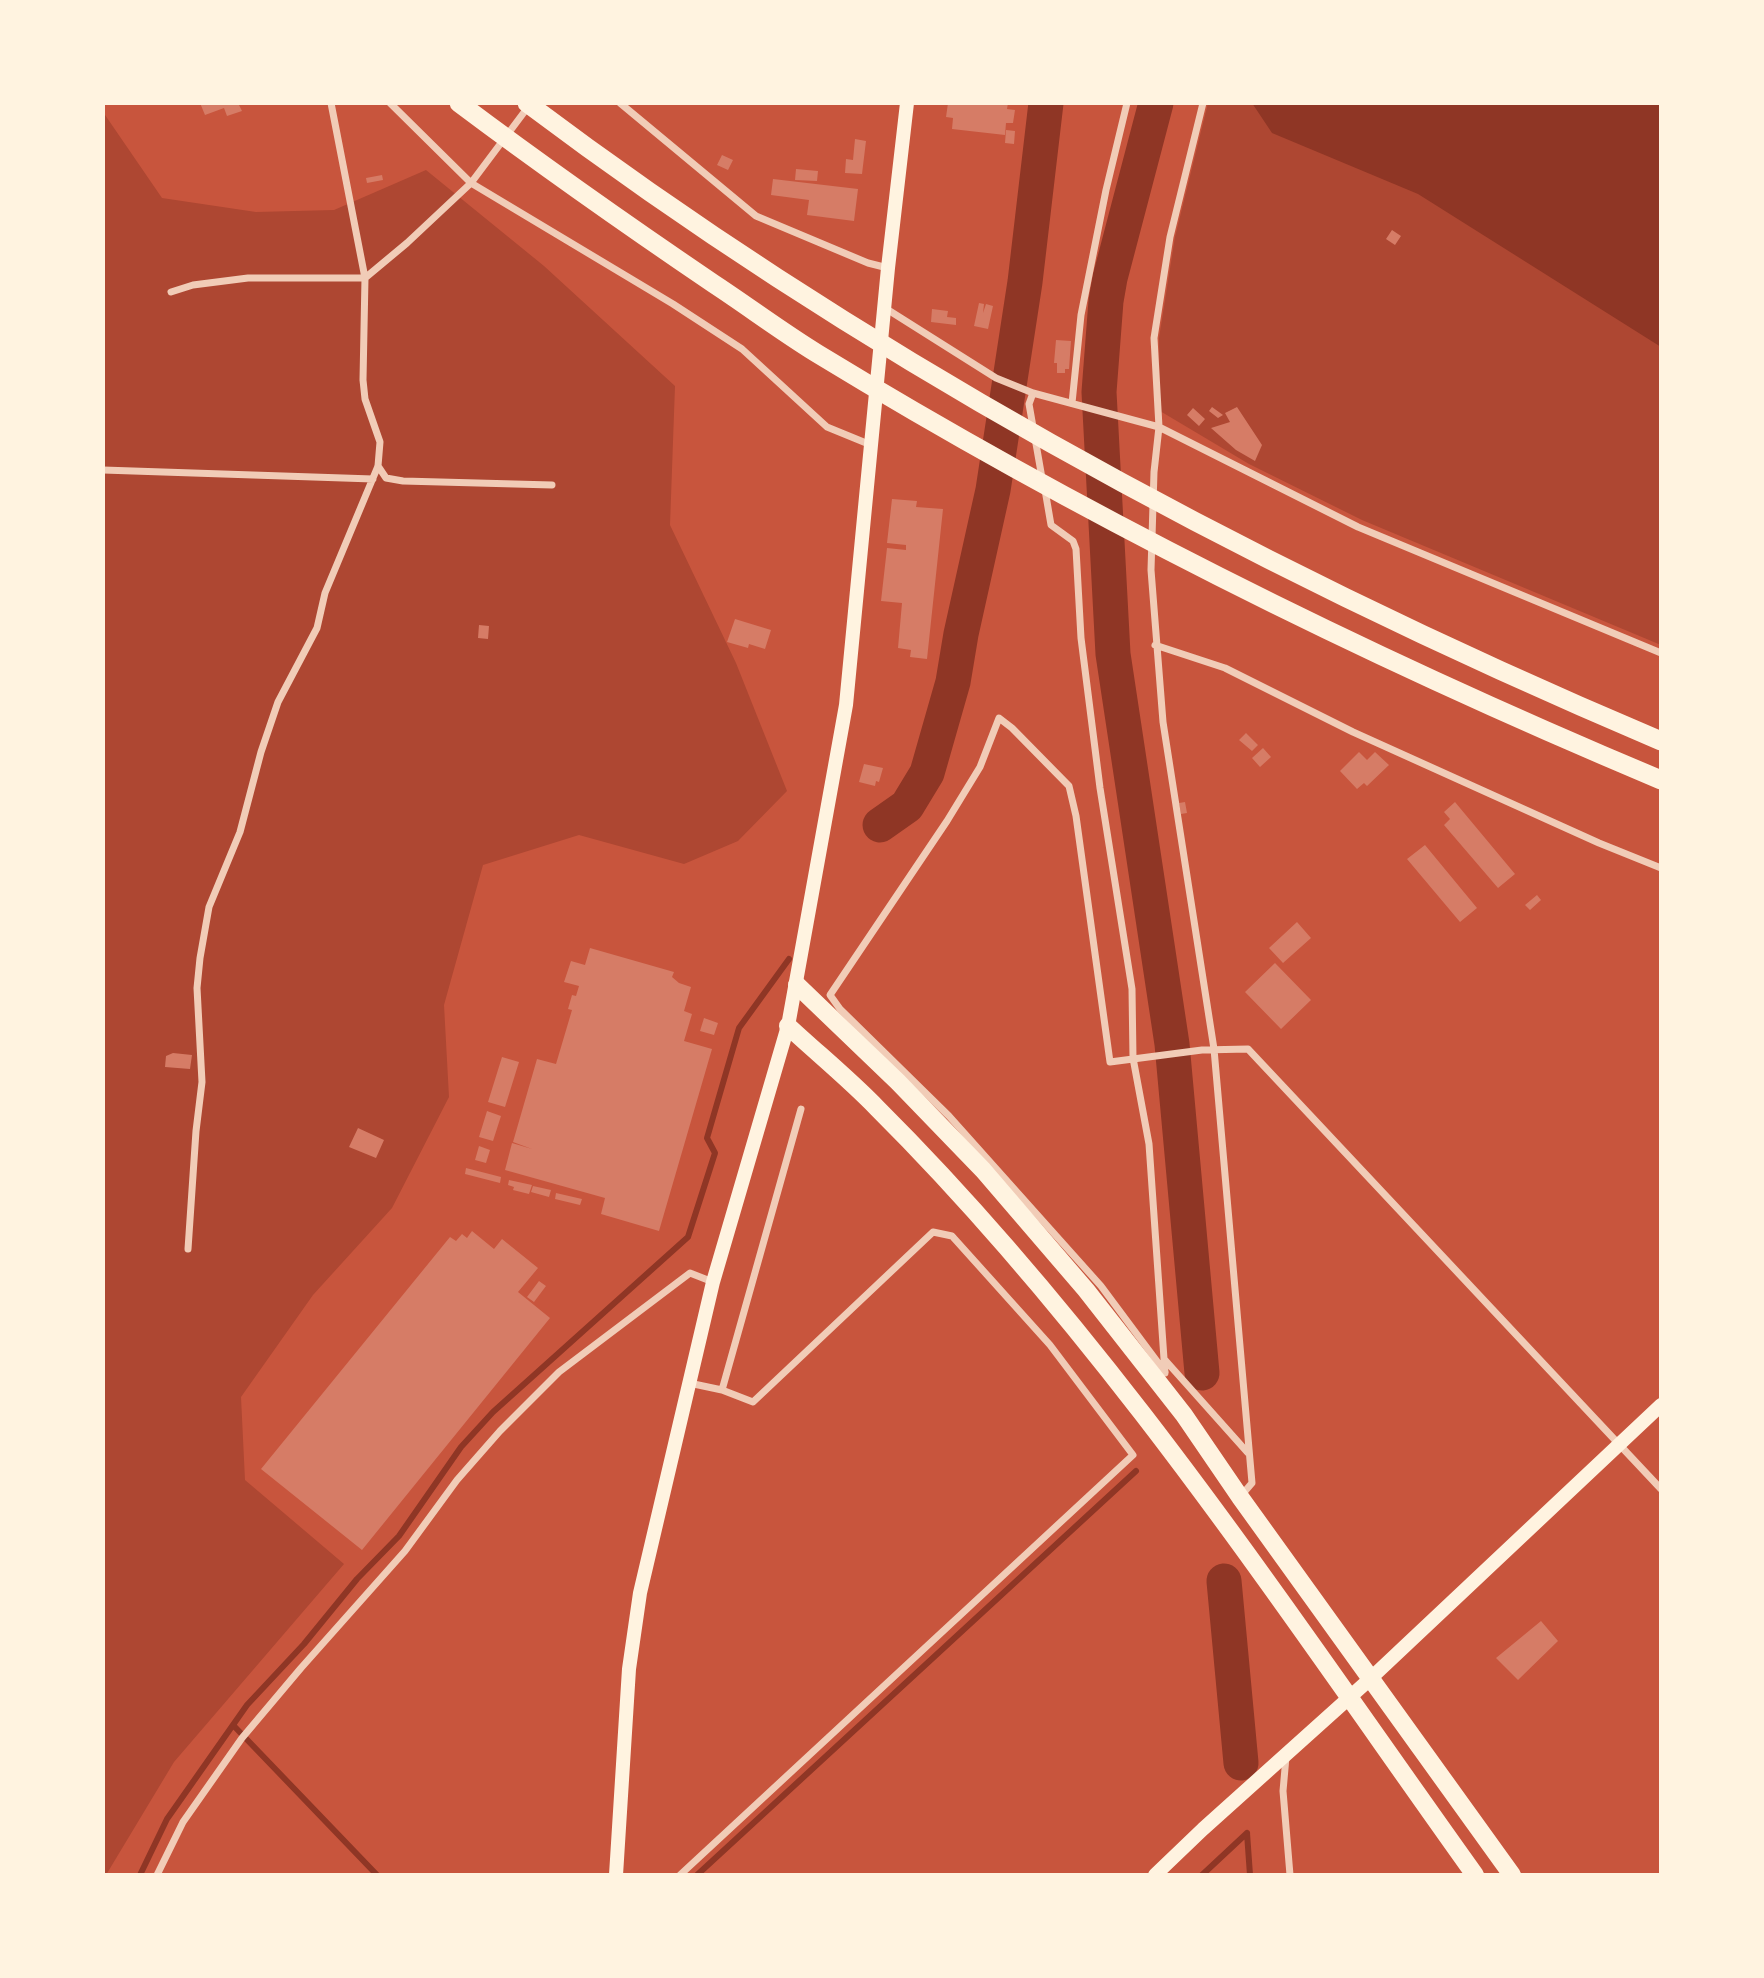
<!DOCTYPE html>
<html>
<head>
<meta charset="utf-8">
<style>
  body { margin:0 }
  #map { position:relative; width:1764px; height:1978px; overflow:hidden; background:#c8553d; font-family:Signika,sans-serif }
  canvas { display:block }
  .frame { position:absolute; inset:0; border:105px solid #fff3e0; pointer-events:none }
</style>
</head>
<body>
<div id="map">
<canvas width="1764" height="1978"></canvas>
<div class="frame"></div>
</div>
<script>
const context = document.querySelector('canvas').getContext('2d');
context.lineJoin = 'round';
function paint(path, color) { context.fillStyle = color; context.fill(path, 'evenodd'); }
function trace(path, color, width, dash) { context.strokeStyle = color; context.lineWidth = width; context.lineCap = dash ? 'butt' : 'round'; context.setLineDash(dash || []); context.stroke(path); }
paint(new Path2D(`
  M1208,103H1661V645L1362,520L1249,464L1160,411L1159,338L1175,237Z
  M103,112L162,198L256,212L334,210L426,170L544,266L675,386L670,525L736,663L787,791L738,841L684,864L579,835L483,865L444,1005L449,1097L392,1208L313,1295L241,1397L245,1480L344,1564L174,1762L106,1875H103Z`), '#ae4732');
paint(new Path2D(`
  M1252,103H1661V347L1418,194L1272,133Z`), '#8f3625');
trace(new Path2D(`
  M233,1725L377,1875
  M1247,1833L1250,1875
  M140,1875L167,1819L247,1705L304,1644L357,1579L399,1536L461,1447L493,1412L688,1237L715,1153L707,1138L739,1028L789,959
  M697,1875L1136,1471
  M1202,1875L1247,1833`), '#8f3625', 6);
trace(new Path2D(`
  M1156,103L1110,278L1106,301L1099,392L1113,654L1172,1044L1202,1373
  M880,825L907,806L927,773L953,682L961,634L993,490L1025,282L1046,103
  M1224,1581L1241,1763`), '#8f3625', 35);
paint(new Path2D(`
  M200,103H238L242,111L227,116L224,108L205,115Z
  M948,103H1008L1007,109L1015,110L1013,123H1006L1005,135L952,129L953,118L946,117Z
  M1006,130L1015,131L1014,144L1005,143Z
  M855,139L866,141L862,174L845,173L846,159L853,160Z
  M722,155L733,160L728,170L717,165Z
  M796,169L818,171L817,181L795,180Z
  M382,175L383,180L367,183L366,178Z
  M773,179L858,189L854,221L807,215L809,200L771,195Z
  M1392,230L1401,236L1395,245L1386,239Z
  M979,303L984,304L983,313L986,304L993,306L988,329L974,326Z
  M932,309L948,311L947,317L956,318V325L931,322Z
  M1056,340L1071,341L1069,369H1065V373H1057V363H1054Z
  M1212,407L1223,415L1218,418L1209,411Z
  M1237,407L1262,445L1255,461L1236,450L1211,428L1230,422L1225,413Z
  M1193,408L1205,419L1199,426L1187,415Z
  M892,499L917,501L916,507L943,509L927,659L910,657L911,650L898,648L902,603L881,601L887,548L906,550V545L887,543Z
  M735,619L771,630L765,649L749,644L748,648L727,642Z
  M479,625L489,626L488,639L478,638Z
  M1246,733L1258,745L1252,751L1239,740Z
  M1263,748L1271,757L1260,767L1252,758Z
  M1359,752L1367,760L1375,752L1389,765L1367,786L1364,783L1357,789L1340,771Z
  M864,764L883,768L879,782L876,781L875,786L859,782Z
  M1185,802L1187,813L1181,814L1179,803Z
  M1455,802L1515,874L1498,888L1444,825L1450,819L1444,812Z
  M1425,845L1477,908L1460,922L1407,859Z
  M1537,895L1541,900L1530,910L1525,905Z
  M1297,922L1311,938L1283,963L1269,948Z
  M590,948L674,972L672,977L679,983L691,987L684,1011L692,1014L684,1041L712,1049L659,1231L601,1214L605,1198L505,1170L512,1143L532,1149L513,1142L537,1059L556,1064L572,1010L568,1009L572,995L576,996L579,986L564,982L571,961L585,965Z
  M1275,963L1311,1000L1281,1029L1245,992Z
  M704,1018L718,1023L714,1035L700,1031Z
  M173,1053L192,1055L190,1069L165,1067L166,1056Z
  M502,1057L519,1062L505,1107L488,1102Z
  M487,1111L501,1116L493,1141L479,1137Z
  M358,1128L384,1140L376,1158L349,1147Z
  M479,1146L490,1150L486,1163L475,1160Z
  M466,1168L501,1177L500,1183L465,1174Z
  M509,1180L532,1185L529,1194L513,1190L514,1187L508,1185Z
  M533,1186L551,1190L549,1197L531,1192Z
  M556,1193L582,1199L580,1205L555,1199Z
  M472,1231L494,1249L502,1239L538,1268L518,1292L550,1318L362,1550L261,1469L450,1237L456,1241L462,1234L467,1238Z
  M539,1281L546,1286L534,1302L527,1297Z
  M1541,1621L1558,1641L1518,1680L1496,1658Z`), '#d67c66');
trace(new Path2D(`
  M390,103L471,183L673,304L742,349L827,427L871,445
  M620,103L756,216L868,263L888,268
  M1203,103L1170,237L1154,338L1159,427L1154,472L1151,570L1163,722L1214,1049L1252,1483L1240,1497
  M171,292L193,285L248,278H365L407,243L471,183L528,107
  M885,308L996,378L1033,393L1159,427L1358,527L1661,653
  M1033,393L1029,404L1042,478
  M1072,403L1081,315L1106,190L1127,103
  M378,466L386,478L403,481L552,485
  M103,470L373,479
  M1045,490L1051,525L1073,541L1076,549L1081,638L1100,788L1132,989L1133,1058L1149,1144L1165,1373
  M1155,645L1225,668L1353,732L1599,843L1661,868
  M188,1249L196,1131L202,1082L197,988L200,958L209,907L240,832L261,752L278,702L317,628L325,593L378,466L380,442L365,399L363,380L365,278L331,103
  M1165,1360L1248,1453
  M1165,1372L1101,1286L949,1116L840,1009L830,995L947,821L980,767L999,718L1012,728L1069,786L1076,816L1110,1062L1202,1050L1248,1049L1661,1489
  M722,1390L801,1109
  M1286,1757L1283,1791L1290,1875
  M157,1875L183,1822L242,1738L301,1668L405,1551L457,1480L500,1431L559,1372L690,1273L713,1282
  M680,1875L1133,1455L1050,1345L952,1236L933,1232L753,1402L722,1390L689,1383`), '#f1ccb7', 7);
trace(new Path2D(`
  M616,1875L629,1669L640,1593L713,1282L788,1026L846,705L888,268L907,103
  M1155,1875L1203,1829L1370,1679L1661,1405`), '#fff3e0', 14);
trace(new Path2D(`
  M797,985L898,1082L983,1170L1086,1290L1184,1415L1240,1497L1512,1875
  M788,1026C817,1053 849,1079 877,1108C1107,1337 1287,1612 1475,1875`), '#fff3e0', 18);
trace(new Path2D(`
  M459,103C543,166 627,225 714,284C749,307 782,332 818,354C1087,518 1370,658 1661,780
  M527,103C874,364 1262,572 1661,741`), '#fff3e0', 19);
</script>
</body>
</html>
